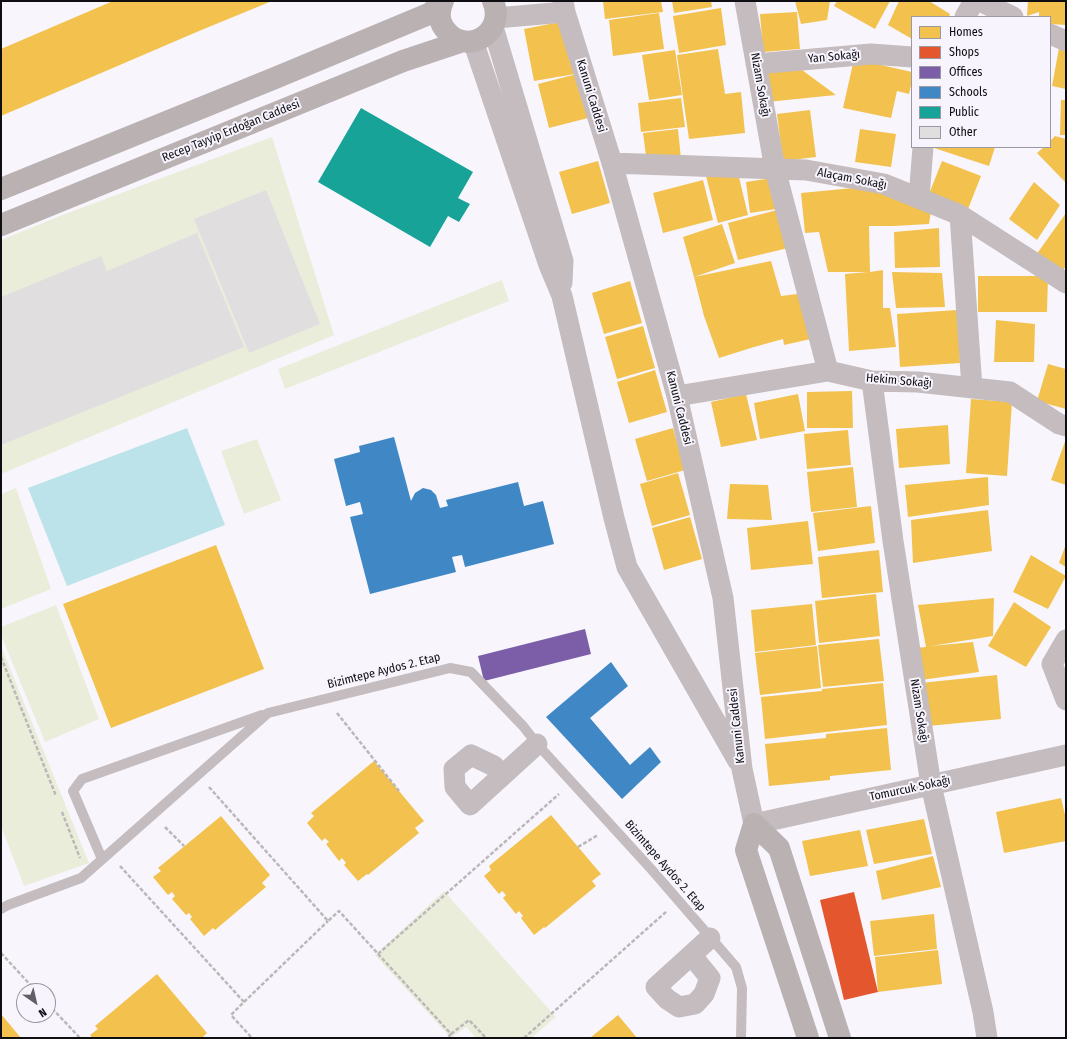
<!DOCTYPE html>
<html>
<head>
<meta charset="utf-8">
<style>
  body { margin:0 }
  #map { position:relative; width:1067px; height:1039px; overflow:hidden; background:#f8f6fc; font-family:"Fira Sans Condensed",sans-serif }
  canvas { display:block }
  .frame { position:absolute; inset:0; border:2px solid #0f0e12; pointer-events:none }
  .legend { position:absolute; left:911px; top:16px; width:140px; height:132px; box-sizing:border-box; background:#f7f4fe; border:1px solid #9a98a0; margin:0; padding:5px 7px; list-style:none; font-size:12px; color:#0f0e12 }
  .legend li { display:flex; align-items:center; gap:8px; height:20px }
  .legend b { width:20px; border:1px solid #9a98a0 }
  .north { position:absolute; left:16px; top:983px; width:40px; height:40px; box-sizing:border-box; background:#f7f4fe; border:1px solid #9a98a0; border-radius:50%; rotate:146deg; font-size:11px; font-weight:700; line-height:16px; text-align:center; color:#0f0e12 }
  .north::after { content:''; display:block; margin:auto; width:14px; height:18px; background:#615f64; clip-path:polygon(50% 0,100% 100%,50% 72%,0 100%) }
</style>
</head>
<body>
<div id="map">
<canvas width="1067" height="1039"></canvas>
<div class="frame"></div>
<ul class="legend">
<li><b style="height:11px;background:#f2c14e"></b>Homes</li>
<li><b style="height:11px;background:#e4572e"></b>Shops</li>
<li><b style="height:11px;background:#7b5ea7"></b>Offices</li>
<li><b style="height:11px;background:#3f88c5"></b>Schools</li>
<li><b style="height:11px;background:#17a398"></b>Public</li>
<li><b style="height:11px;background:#e1dee0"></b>Other</li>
</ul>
<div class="north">N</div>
</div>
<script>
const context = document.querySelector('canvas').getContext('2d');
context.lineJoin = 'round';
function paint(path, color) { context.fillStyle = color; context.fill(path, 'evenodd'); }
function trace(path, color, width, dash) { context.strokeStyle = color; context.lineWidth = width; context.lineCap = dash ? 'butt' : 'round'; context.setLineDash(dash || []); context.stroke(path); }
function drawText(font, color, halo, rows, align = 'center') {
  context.font = font + ' "Fira Sans Condensed",sans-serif'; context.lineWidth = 4; context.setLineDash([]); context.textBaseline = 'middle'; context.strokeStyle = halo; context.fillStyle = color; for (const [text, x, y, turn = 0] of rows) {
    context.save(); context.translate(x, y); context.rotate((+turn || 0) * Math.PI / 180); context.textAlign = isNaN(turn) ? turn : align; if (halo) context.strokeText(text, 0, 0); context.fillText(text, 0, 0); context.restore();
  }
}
paint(new Path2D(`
  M272,137L334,335L1,474V240L65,214Z
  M502,280L509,301L285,389L278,369Z
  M257,439L281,500L244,514L221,451Z
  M16,488L51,589L1,609V494Z
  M56,605L99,719L45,742L1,635V627Z
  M1,646L89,863L24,886L1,826Z
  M444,891L556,1017L531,1038H476L466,1027L451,1038L375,955Z`), '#ebeddb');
paint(new Path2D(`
  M187,428L225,525L67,586L28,488Z`), '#bce3ea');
paint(new Path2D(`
  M113,1H272L199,31L1,116V49Z
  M603,1H661L663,12L605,19Z
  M672,1H711L712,7L674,13Z
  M795,1H830L827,20L801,24Z
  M837,1H890L875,29L834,6Z
  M899,1H929L950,14L949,17H912V39L888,25Z
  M1028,1H1066V25L1050,24V17H1039V12L1027,16Z
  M721,8L726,45L679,53L673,16Z
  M797,12L800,49L763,52L760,14Z
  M659,13L664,49L613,56L609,20Z
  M565,21L575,74L534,81L524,29Z
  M1059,48L1066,49V89L1052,86Z
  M718,49L725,94L741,92L745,133L689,139L677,55Z
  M675,50L682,95L649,100L642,55Z
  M854,59L912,72V81L909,94L897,91L891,118L843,108Z
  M802,70L836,95L767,102L764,72Z
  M577,74L588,118L549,128L538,84Z
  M681,98L685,127L641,132L638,103Z
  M1061,100H1066V135H1060Z
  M810,110L816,157L783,161L777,114Z
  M678,129L681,159L647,163L643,133Z
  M860,129L896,134L891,167L855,162Z
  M1055,136L1066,139V183L1037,153L1044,147H1050V141Z
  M931,147H995L989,166Z
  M598,161L610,203L572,214L559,172Z
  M942,161L981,176L968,209L929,194Z
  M737,169L748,215L718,223L706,176Z
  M772,178L776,209L750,213L746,182Z
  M703,180L713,220L663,233L653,193Z
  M1034,182L1060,205L1037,240L1009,219Z
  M864,187L931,211L929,224L894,226H869L870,272L883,270V308H890L896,347L849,351L845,274L868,272H828L819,232L805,233L801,193Z
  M777,210L788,248L738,260L728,223Z
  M1066,213V266L1061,273L1036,255Z
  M722,224L735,263L694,277L683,237Z
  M939,228L940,267L895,268L894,232Z
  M771,261L781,296L805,293L815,338L784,345L783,339L754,347L719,358L704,316L694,277Z
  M892,272L942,273L945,307L896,308Z
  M978,276H1048L1047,312H978Z
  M630,281L642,323L604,334L592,293Z
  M957,310L960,363L900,367L897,314Z
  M996,320L1035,324L1034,362H994Z
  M643,326L655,368L617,379L605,337Z
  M1048,364L1066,369V409L1037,401Z
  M655,370L667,412L629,423L617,382Z
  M852,391L853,428H807V392Z
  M746,394L757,440L721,447L711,402Z
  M798,394L805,431L760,439L754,403Z
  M971,399L1012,402L1007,476L966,473Z
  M948,425L950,464L899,468L896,429Z
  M673,428L685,470L647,481L635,439Z
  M848,430L851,465L807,469L804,434Z
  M1066,439V485L1051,480Z
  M853,467L857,507L811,512L807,472Z
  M678,473L690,515L652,526L640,484Z
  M988,477L989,505L908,517L905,485Z
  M730,484L768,485L772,520L727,519Z
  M871,506L875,543L818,551L813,513Z
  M988,510L992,551L913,563L911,520Z
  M690,517L702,559L664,570L652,528Z
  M808,521L813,564L751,570L747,528Z
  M1066,544V567L1059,563Z
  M216,545L264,669L111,728L63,604Z
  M879,550L883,592L822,598L818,557Z
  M1031,555L1066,576L1048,609L1013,592Z
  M876,594L880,636L819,643L815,601Z
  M994,598L993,636L931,646L973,642L979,672L921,680L915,648L926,647L918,605Z
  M1014,602L1051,627L1026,667L988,646Z
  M812,604L816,645L755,652L751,610Z
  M879,639L884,681L823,687L818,645Z
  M817,646L821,688L760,695L755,653Z
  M997,675L1001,719L928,726L921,683Z
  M883,683L887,725L765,739L761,697L822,691V689Z
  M887,728L891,770L830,776V780L769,786L765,744L826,738V734Z
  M374,761L424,821L415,828L419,833L368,875L367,874L358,881L344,865L346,863L342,858L339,861L326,844L329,842L325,838L322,841L307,823L314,816L311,813Z
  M1061,798L1066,819V841L1004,853L996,812Z
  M551,815L601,874L592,881L596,886L545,928L544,927L534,935L521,918L523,916L519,911L516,914L503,898L506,895L502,891L499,894L484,876L491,870L489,866Z
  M221,816L270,875L262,883L266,887L215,930L213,928L204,936L190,919L192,917L189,913L186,915L172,899L175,896L172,892L168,895L153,877L161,871L158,868Z
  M924,819L932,854L874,864L866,830Z
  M860,830L868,866L810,876L802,841Z
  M933,856L941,887L882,900L876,871Z
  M934,914L937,949L874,956L870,921Z
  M938,950L942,984L878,992L875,957Z
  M157,974L207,1033L202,1038H92L90,1035L98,1029L95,1026Z
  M1,1014L21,1038H1Z
  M618,1015L637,1038H590Z`), '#f2c14e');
paint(new Path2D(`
  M854,892L878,992L844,1000L820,900Z`), '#e4572e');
paint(new Path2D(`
  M585,629L591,654L484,681L478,656Z`), '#7b5ea7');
paint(new Path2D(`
  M394,437L411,501L415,493L423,488L431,490L436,495L440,508L448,506L446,500L518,482L524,506L543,501L554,544L465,567L462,555L452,557L456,572L370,594L350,517L363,514L360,502L346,506L334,459L360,452L359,446Z
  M611,662L628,686L590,718L630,765L650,747L661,762L622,799L546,717Z`), '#3f88c5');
paint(new Path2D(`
  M361,108L473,172L458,198L470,204L459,222L448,216L430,247L318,182Z`), '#17a398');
paint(new Path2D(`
  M266,190L320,324L249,353L194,219Z
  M197,233L244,347L1,445V297L101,256L107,271Z`), '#e1dee0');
trace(new Path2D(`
  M1,657L56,796
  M337,713L399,791
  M209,787L328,921L339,911L451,1034L447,1038
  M62,812L80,858
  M165,827L184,846
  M578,847L598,835
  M120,866L244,1002L231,1015L252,1038
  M1,953L36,991
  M378,954L559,794
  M244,1002L328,921
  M48,1004L80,1038
  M451,1034L469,1020L486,1038
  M524,1038L667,911`), '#bcb7b9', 2.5, [4, 2]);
trace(new Path2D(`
  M102,859L73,791L82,779L262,715
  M1,909L8,905L81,878L268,713L450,668L471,672L523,726L537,744L652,870L736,967L742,988L741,1038`), '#c4bcbe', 10);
trace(new Path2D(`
  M563,1L565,12L612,163L677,396L723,598L742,769L754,824L1066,755
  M745,1L775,169L828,371
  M980,1L1013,17
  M965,17L974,1
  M496,18L565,12
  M493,27L563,261L562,283
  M1050,34L1066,41
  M473,41L549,265L562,296L614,518L627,567L738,761
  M756,64L871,54L912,57
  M612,163L806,170L884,184L960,215L1066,283
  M919,198L923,147
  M960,215L972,388
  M872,381L893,541L931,785L983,1012L987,1038
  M677,396L828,371L872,381L918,382L1010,392L1059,424L1066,426
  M1066,640L1052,664L1066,700
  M494,766L471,755L454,769L455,787L470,805L537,744
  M697,962L710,978L704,994L695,1004L679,1007L667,999L656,987L710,938`), '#c4bcbe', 21);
trace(new Path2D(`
  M443,1C439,9 438,20 444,28C464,58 507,34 493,1
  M1,189L275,78L431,13L442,1
  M1,225L403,61L463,41
  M808,1038L746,850L754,824L779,848L840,1038`), '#bab1b3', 22);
drawText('12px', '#0f0e12', '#f7f4fe', [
  ["Yan Sokağı",834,57,-5],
  ["Nizam Sokağı",760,85,80],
  ["Kanuni Caddesi",591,96,73],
  ["Recep Tayyip Erdoğan Caddesi",231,131,-22],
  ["Alaçam Sokağı",852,179,11],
  ["Hekim Sokağı",899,381,5],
  ["Kanuni Caddesi",679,408,76],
  ["Bizimtepe Aydos 2. Etap",384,671,-14],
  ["Nizam Sokağı",919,711,81],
  ["Kanuni Caddesi",737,726,-96],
  ["Tomurcuk Sokağı",910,789,-12],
  ["Bizimtepe Aydos 2. Etap",665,866,49]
]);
</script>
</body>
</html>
